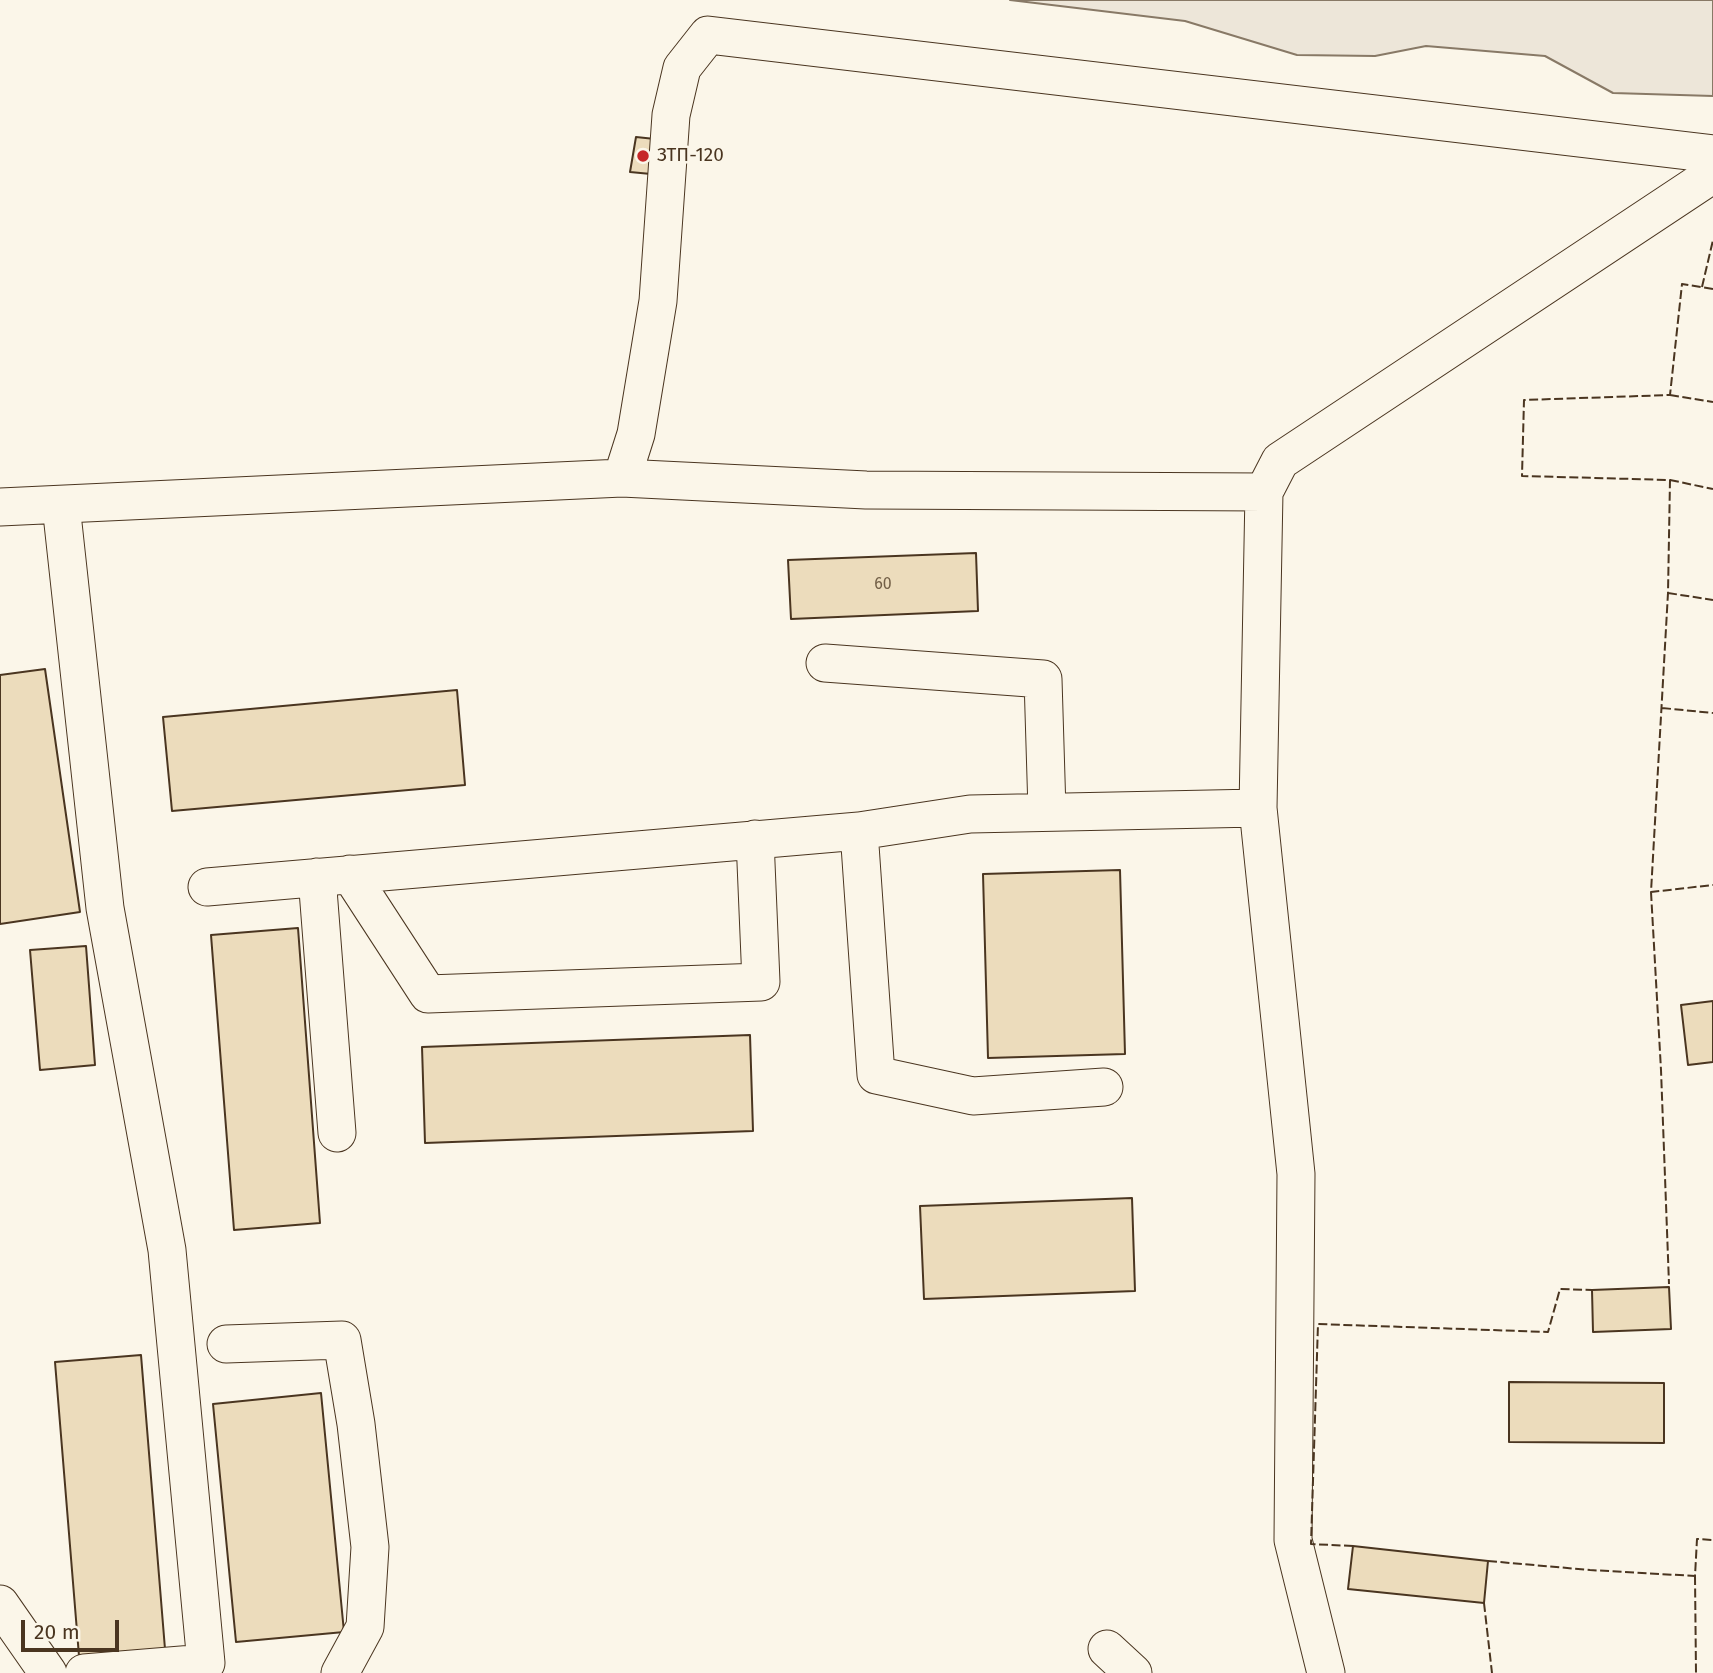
<!DOCTYPE html>
<html>
<head>
<meta charset="utf-8">
<style>
  body { margin:0 }
  #map { position:relative; width:1713px; height:1673px; overflow:hidden; background:#fbf6e9; font-family:"Fira Sans",sans-serif }
  canvas { display:block }
  .scale { position:absolute; left:21px; top:1620px; width:98px; height:32px; box-sizing:border-box; border:4px solid #4a3520; border-top:0; padding-left:9px; font-size:21px; line-height:24px; white-space:nowrap; color:#4a3520; -webkit-text-stroke:5px #fbf6e9; paint-order:stroke }
</style>
</head>
<body>
<div id="map">
<canvas width="1713" height="1673"></canvas>
<div class="scale">20 m</div>
</div>
<script>
const context = document.querySelector('canvas').getContext('2d');
context.lineJoin = 'round';
function paint(path, color) { context.fillStyle = color; context.fill(path, 'evenodd'); }
function trace(path, color, width, dash) { context.strokeStyle = color; context.lineWidth = width; context.lineCap = dash ? 'butt' : 'round'; context.setLineDash(dash || []); context.stroke(path); }
function drawText(font, color, halo, rows, align = 'center') {
  context.font = font + ' "Fira Sans",sans-serif'; context.lineWidth = 5; context.setLineDash([]); context.textBaseline = 'middle'; context.strokeStyle = halo; context.fillStyle = color; for (const [text, x, y, turn = 0] of rows) {
    context.save(); context.translate(x, y); context.rotate((+turn || 0) * Math.PI / 180); context.textAlign = isNaN(turn) ? turn : align; if (halo) context.strokeText(text, 0, 0); context.fillText(text, 0, 0); context.restore();
  }
}
const green = new Path2D(`
  M1010,0H1713V96L1613,93L1545,56L1426,46L1375,56L1297,55L1185,21Z`);
paint(green, '#ede6d9');
trace(green, '#887966', 2);
const building = new Path2D(`
  M636,137L655,139L651,174L630,172Z
  M976,553L978,611L791,619L788,560Z
  M45,669L80,912L0,924V675Z
  M457,690L465,785L172,811L163,717Z
  M1120,870L1125,1054L988,1058L983,874Z
  M298,928L320,1223L234,1230L211,935Z
  M86,946L95,1065L40,1070L30,950Z
  M1713,1001V1062L1688,1065L1681,1005Z
  M750,1035L753,1131L425,1143L422,1047Z
  M1132,1198L1135,1291L924,1299L920,1206Z
  M1669,1287L1671,1329L1593,1332L1592,1290Z
  M141,1355L165,1649L79,1656L55,1362Z
  M1509,1382L1664,1383V1443L1509,1442Z
  M321,1393L344,1632L236,1642L213,1404Z
  M1353,1546L1488,1561L1484,1603L1348,1589Z`);
paint(building, '#ecdcbc');
trace(building, '#4a3520', 2);
const minor = new Path2D(`
  M622,478L636,434L658,301L671,115L682,68L708,35L1713,154
  M61,505L105,908L167,1250L206,1663L84,1673
  M0,507L622,478L866,490L1264,492
  M825,663L1043,679L1047,811
  M350,874L428,994L761,982L755,839
  M317,877L337,1133
  M207,887L859,831
  M1104,1087L973,1096L876,1075L859,831L970,814L1258,808
  M226,1344L342,1340L356,1424L370,1547L365,1627L340,1673
  M0,1604L48,1673
  M1107,1649L1133,1673
  M1326,1673L1293,1540L1296,1174L1258,808L1264,492L1280,461L1713,174`);
trace(minor, '#4a3520', 39);
trace(minor, '#fbf6e9', 37);
trace(new Path2D(`
  M1702,287L1713,240
  M1713,289L1682,284L1670,395L1524,400L1522,476L1670,480L1668,593L1651,892L1713,885
  M1670,395L1713,402
  M1670,480L1713,489
  M1668,593L1713,600
  M1662,708L1713,713
  M1651,892L1661,1070L1669,1284
  M1353,1546L1311,1544L1318,1324L1548,1332L1560,1289L1592,1290
  M1488,1561L1590,1570L1695,1576L1697,1539L1713,1540
  M1695,1576L1696,1673
  M1484,1603L1492,1673`), '#4a3520', 2, [9, 3.5]);
for (const [x, y, r, color] of [
  [643,156,7,"#c62828"]
]) { const dot = new Path2D(); dot.arc(x, y, r, 0, 2 * Math.PI); context.fillStyle = color; context.fill(dot); trace(dot, '#fbf6e9', 2.5); }
drawText('16px', '#725f47', null, [
  ["60",883,585]
]);
drawText('19px', '#4a3520', '#fbf6e9', [
  ["ЗТП-120",657,156]
], 'left');
</script>
</body>
</html>
